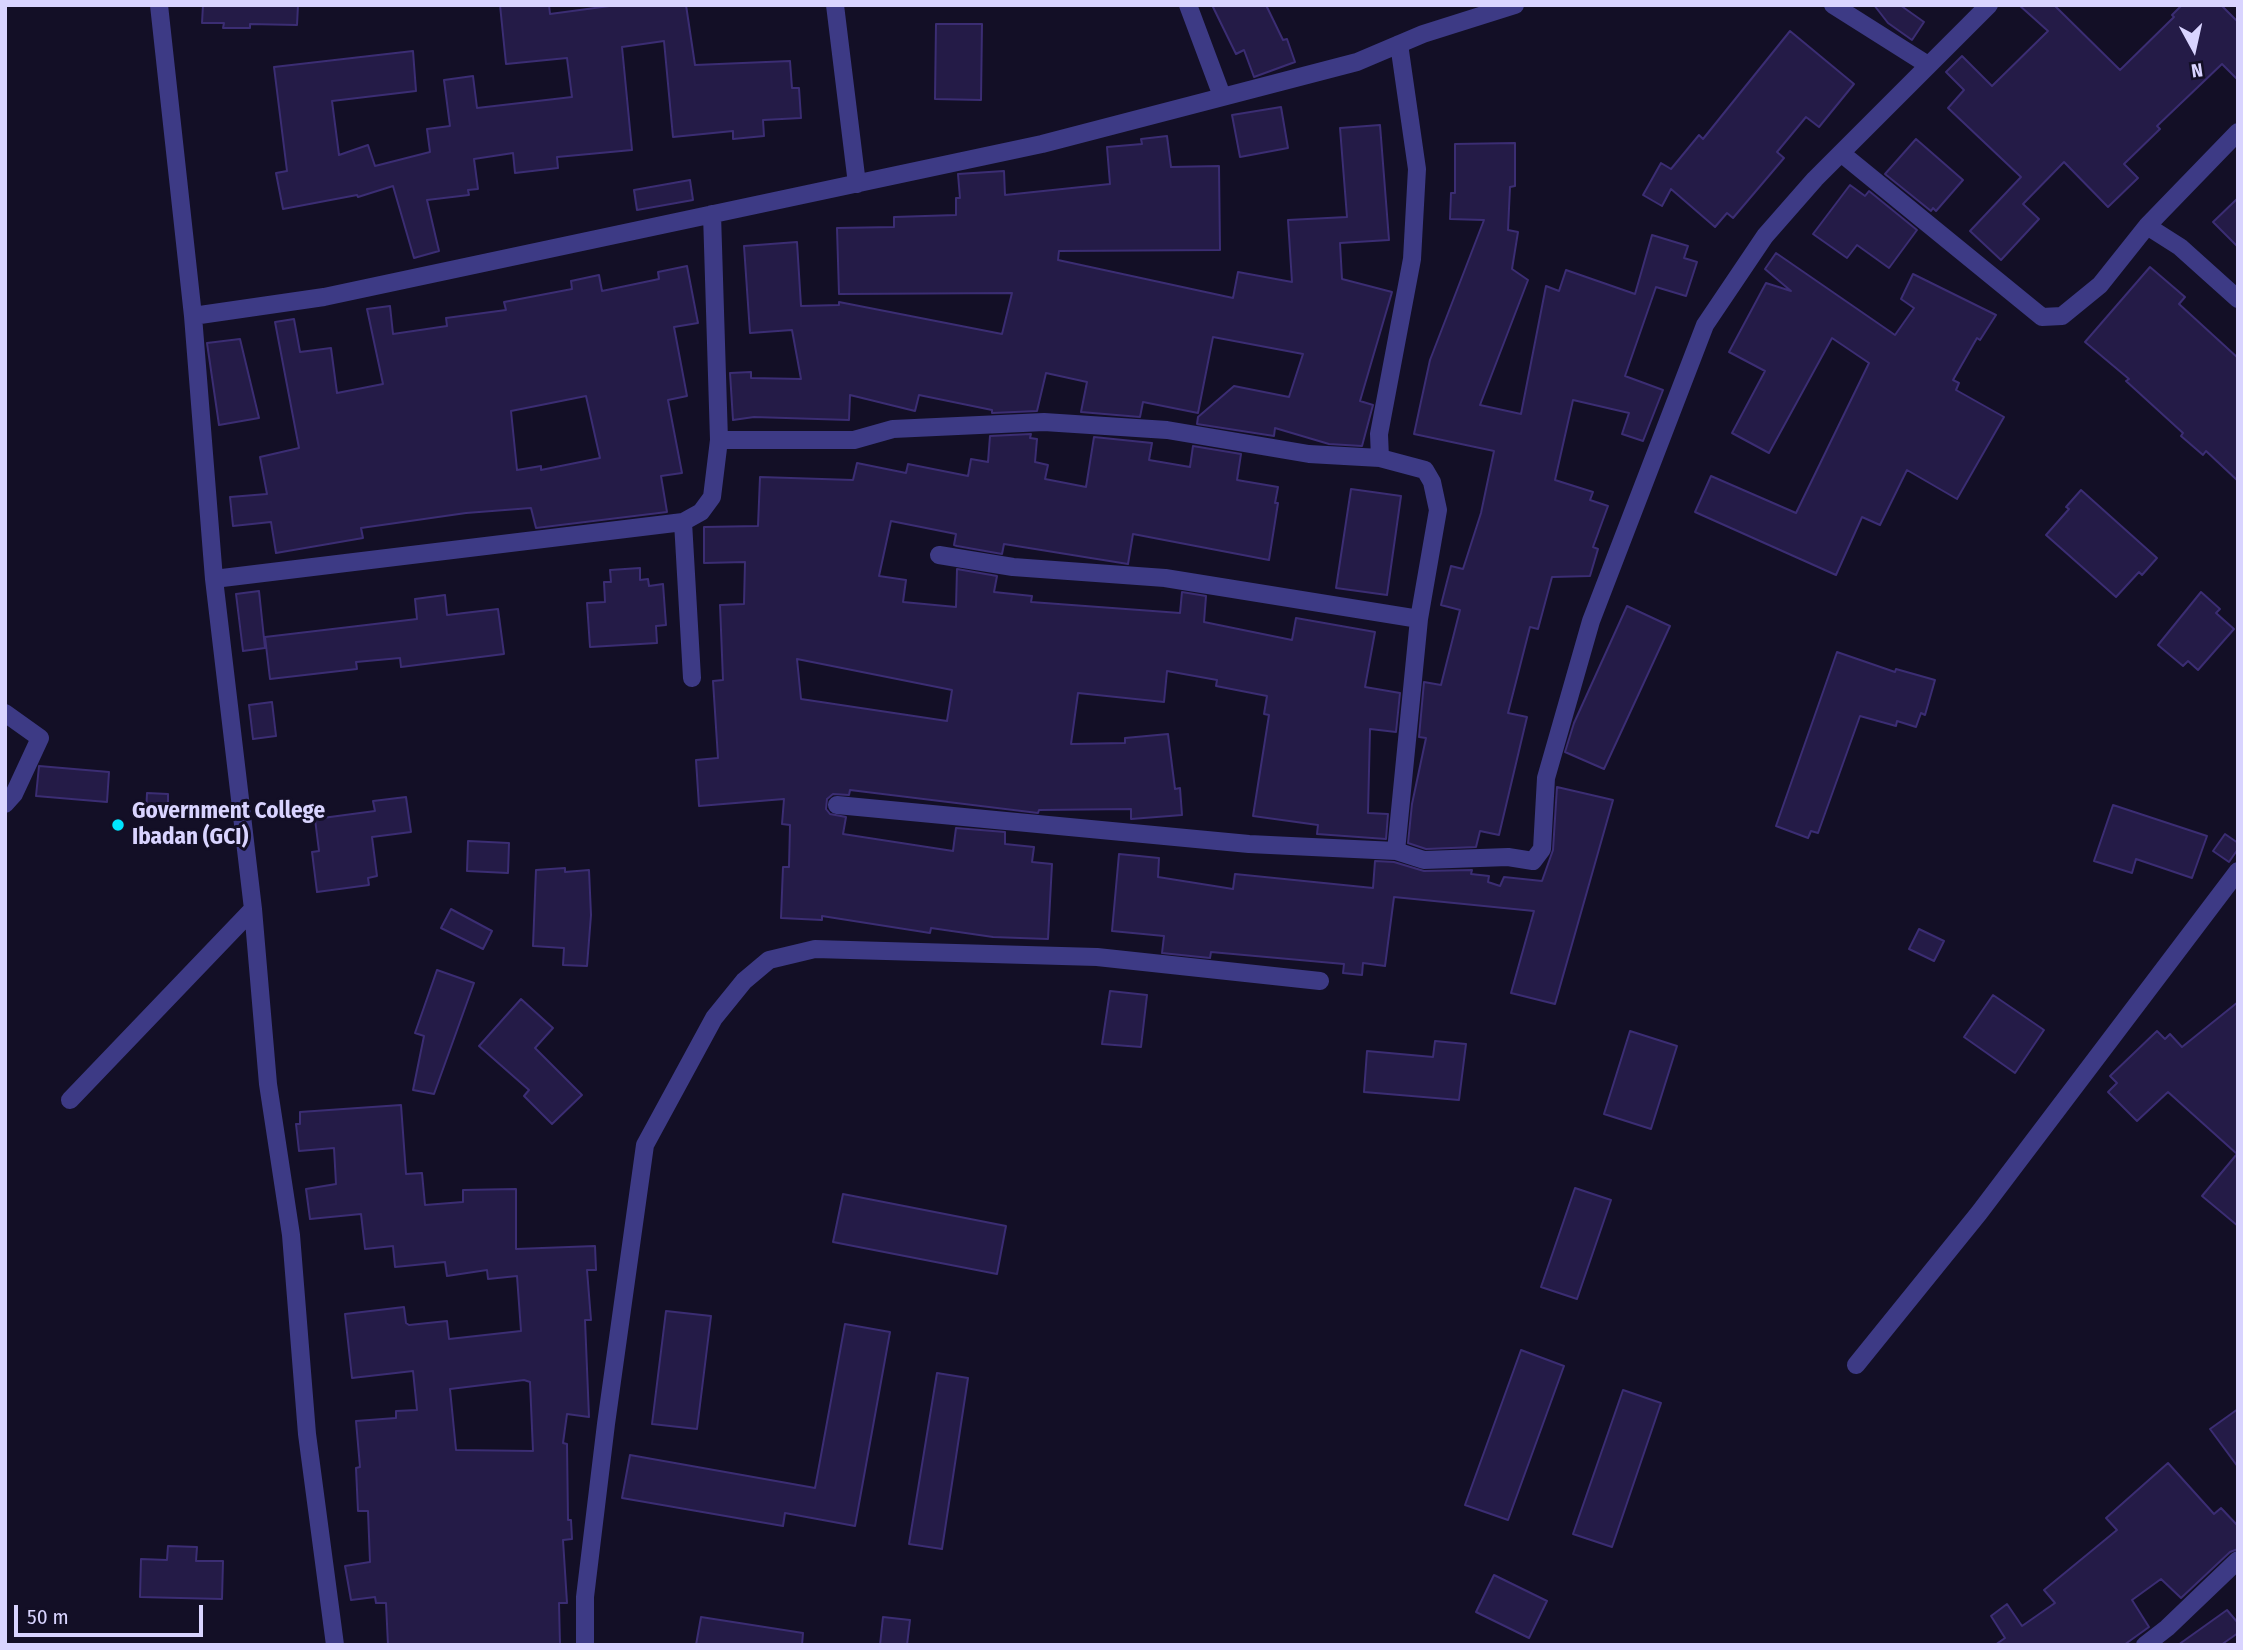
<!DOCTYPE html>
<html>
<head>
<meta charset="utf-8">
<style>
  body { margin:0 }
  #map { position:relative; width:2243px; height:1650px; overflow:hidden; background:#130f26; font-family:"Fira Sans Condensed",sans-serif }
  canvas { display:block }
  .frame { position:absolute; inset:0; border:7px solid #d9d4ff; pointer-events:none }
  .north { position:absolute; left:2159px; top:14px; width:70px; height:70px; -webkit-text-stroke:5px #130f26; paint-order:stroke; rotate:172deg; font-size:19px; font-weight:700; line-height:28px; text-align:center; color:#d9d4ff }
  .north::after { content:''; display:block; margin:auto; width:24px; height:32px; background:#d9d4ff; clip-path:polygon(50% 0,100% 100%,50% 72%,0 100%) }
  .scale { position:absolute; left:14px; top:1605px; width:189px; height:32px; box-sizing:border-box; border:4px solid #d9d4ff; border-top:0; padding-left:9px; font-size:21px; line-height:24px; white-space:nowrap; color:#d9d4ff; -webkit-text-stroke:5px #130f26; paint-order:stroke }
</style>
</head>
<body>
<div id="map">
<canvas width="2243" height="1650"></canvas>
<div class="frame"></div>
<div class="north">N</div>
<div class="scale">50 m</div>
</div>
<script>
const context = document.querySelector('canvas').getContext('2d');
context.lineJoin = 'round';
function paint(path, color) { context.fillStyle = color; context.fill(path, 'evenodd'); }
function trace(path, color, width, dash) { context.strokeStyle = color; context.lineWidth = width; context.lineCap = dash ? 'butt' : 'round'; context.setLineDash(dash || []); context.stroke(path); }
function drawText(font, color, halo, rows, align = 'center') {
  context.font = font + ' "Fira Sans Condensed",sans-serif'; context.lineWidth = 6; context.setLineDash([]); context.textBaseline = 'middle'; context.strokeStyle = halo; context.fillStyle = color; for (const [text, x, y, turn = 0] of rows) {
    context.save(); context.translate(x, y); context.rotate((+turn || 0) * Math.PI / 180); context.textAlign = isNaN(turn) ? turn : align; if (halo) context.strokeText(text, 0, 0); context.fillText(text, 0, 0); context.restore();
  }
}
const building = new Path2D(`
  M203,5H298L297,25L250,24V28H223L224,23H202Z
  M500,5H549L550,14L617,5H686L695,65L790,61L792,88H799L801,118L763,120L764,136L733,139V131L673,137L664,41L622,47L632,150L557,157L558,168L515,173L513,153L474,159L478,189L468,190L469,195L427,200L439,251L414,258L393,186L358,197L357,195L283,209L276,173L287,171L274,67L413,51L416,91L332,101L339,155L368,145L375,166L430,152L427,129L450,126L444,80L473,76L477,108L572,97L567,58L506,64Z
  M1212,5H1266L1283,40L1287,39L1295,62L1254,77L1244,50L1236,54Z
  M1874,5H1900L1924,22L1912,40L1888,23Z
  M2019,5H2054L2120,70L2174,17L2172,15L2182,5H2221L2238,22V80L2222,64L2157,126L2160,129L2124,164L2138,178L2108,207L2064,162L2023,204L2039,219L2001,260L1970,231L2021,177L1948,108L1964,90L1946,72L1962,56L1992,86L2048,31Z
  M936,24H982L981,100L935,99Z
  M1790,31L1854,84L1819,127L1806,117L1777,152L1784,158L1733,218L1727,213L1715,227L1671,189L1662,206L1643,195L1661,163L1671,169L1699,135L1703,139Z
  M1281,107L1288,148L1240,157L1232,115Z
  M1380,125L1389,240L1340,243L1342,279L1392,292L1360,401L1373,405L1362,446L1329,444L1275,428L1274,436L1197,424L1198,417L1234,386L1289,397L1303,354L1213,337L1198,413L1143,402L1140,417L1081,412L1087,382L1046,373L1037,411L992,413V410L919,395L915,411L850,395L849,420L754,417L733,420L730,373L751,372V378L801,379L792,330L750,333L744,246L797,242L801,306L839,305V302L1002,334L1012,293L839,294L837,228L894,227V217L956,215V198H960L958,174L1004,171L1005,195L1110,184L1107,147L1142,144L1141,139L1167,136L1171,167L1219,166L1220,250L1059,251L1058,260L1233,298L1238,272L1292,282L1288,220L1347,217L1340,128Z
  M1916,139L1963,180L1936,211L1933,208L1931,211L1885,174Z
  M1515,143V186L1510,187L1508,230L1518,232L1512,269L1528,280L1480,405L1521,414L1546,286L1559,291L1566,270L1635,294L1652,235L1688,246L1684,258L1697,262L1686,296L1656,287L1625,376L1663,390L1643,441L1622,434L1629,413L1573,400L1555,480L1593,492L1590,500L1608,506L1593,547L1598,549L1590,576L1552,577L1538,629L1530,627L1508,713L1527,717L1499,835L1480,831L1476,847L1426,849L1408,843L1412,804L1426,738L1419,737L1424,682L1441,685L1460,610L1441,605L1451,566L1463,569L1481,513L1494,451L1414,434L1430,360L1484,220L1450,219L1451,193H1455V144Z
  M690,180L693,200L637,210L634,190Z
  M1850,185L1865,196L1869,191L1917,230L1889,268L1857,245L1847,258L1813,234Z
  M2238,198V247L2213,222Z
  M1776,253L1895,335L1914,308L1901,299L1913,274L1996,315L1980,340L1977,338L1953,380L1959,383L1956,390L2004,417L1957,499L1907,470L1880,525L1862,517L1836,575L1695,512L1711,476L1796,513L1869,363L1832,338L1769,453L1732,433L1765,371L1729,352L1766,283L1791,291L1765,269Z
  M687,266L698,323L674,327L687,396L668,400L682,473L661,476L667,512L536,528L531,508L466,513L361,528L363,538L276,553L271,522L233,526L230,497L267,494L260,457L299,448L275,322L294,319L300,352L331,348L337,393L383,384L367,309L390,306L393,334L447,326L446,318L506,310L504,302L572,289L571,281L599,275L602,291L659,279L658,272ZM586,396L600,458L541,470V466L517,470L511,411Z
  M2150,267L2185,297L2179,304L2238,358V481L2206,451L2203,455L2181,436L2183,433L2126,381L2129,379L2085,342Z
  M240,339L259,418L219,425L207,343Z
  M1031,434L1030,438L1037,439L1035,462L1048,465L1045,479L1086,487L1094,437L1152,443L1149,460L1190,467L1193,446L1241,454L1237,480L1278,487L1275,503H1278L1269,560L1133,534L1128,564L1004,544L1002,554L957,546L954,545L956,534L891,521L879,576L906,580L903,602L956,607L957,569L997,576L994,592L1032,596L1031,602L1180,613L1182,592L1206,596L1204,622L1292,640L1296,618L1375,632L1365,687L1400,693L1396,732L1370,729L1368,813L1388,814L1386,839L1317,834L1318,825L1253,816L1269,715L1264,714L1267,696L1216,686L1217,680L1167,671L1164,702L1078,693L1071,744L1125,743V738L1168,734L1175,789L1180,788L1182,815L1131,819V809L1039,810L1038,813L850,790L849,795L833,794L827,799L826,809L830,814L846,817L843,834L953,851L956,828L1005,832V844L1034,847L1032,862L1052,864L1048,939L993,937L931,928L930,933L822,916V920L781,918L783,867H789L790,825L782,824L784,799L699,806L696,760L718,758L713,681L723,680L720,605L744,604L745,562L704,563V527L758,526L760,477L853,480L857,463L906,473L908,464L968,476L971,459L988,462L990,436ZM797,659L952,690L947,721L801,699Z
  M1351,489L1401,496L1387,595L1336,588Z
  M2081,490L2157,558L2142,575L2139,572L2116,597L2046,535L2069,509L2066,507Z
  M640,568V580L648,579L649,586L663,584L666,625L656,626L657,643L590,647L587,603L605,602L604,582H611L610,570Z
  M259,591L265,648L243,651L236,594Z
  M2201,592L2220,609L2216,613L2234,629L2198,670L2188,661L2183,666L2158,645Z
  M445,595L447,615L498,609L504,654L401,667L400,658L356,662L357,669L270,679L265,637L417,619L415,599Z
  M1627,606L1670,626L1604,769L1565,752L1574,723Z
  M1837,652L1895,672L1896,669L1935,680L1925,715L1921,713L1916,727L1897,721L1896,726L1860,716L1818,833L1811,831L1808,838L1776,826Z
  M272,702L276,736L253,739L249,705Z
  M39,766L109,772L107,802L36,796Z
  M1557,787L1613,800L1555,1004L1511,993L1534,911L1394,897L1385,966L1363,963L1362,975L1343,973L1344,964L1211,952L1210,958L1162,953L1164,936L1112,931L1119,854L1159,858L1158,877L1233,889L1235,874L1373,888L1375,861L1394,862L1424,871L1472,870L1471,874L1489,876L1488,882L1500,886L1504,877L1542,881L1553,850Z
  M147,793L168,794V815L146,814Z
  M406,797L411,832L372,837L377,876L368,878L369,885L317,892L312,852L319,851L315,819L375,811L373,801Z
  M2113,805L2207,836L2192,878L2136,859L2132,873L2094,861Z
  M2225,834L2238,843V849L2229,862L2213,851Z
  M468,841L509,843L508,873L467,871Z
  M565,868V872L589,870L591,915L587,966L563,965L564,948L533,946L536,870Z
  M451,909L492,931L483,949L441,928Z
  M1919,929L1944,941L1934,961L1909,949Z
  M437,970L474,983L434,1094L413,1090L424,1036L415,1033Z
  M1110,991L1147,995L1141,1047L1102,1044Z
  M1993,995L2044,1030L2015,1073L1964,1037Z
  M521,999L553,1028L535,1048L582,1095L552,1124L524,1096L529,1090L479,1046Z
  M2238,1002V1226L2202,1196L2237,1154L2168,1092L2137,1121L2108,1092L2117,1083L2110,1076L2157,1031L2165,1039L2170,1034L2182,1047Z
  M1630,1031L1677,1046L1651,1129L1604,1114Z
  M1435,1041L1466,1044L1459,1100L1364,1092L1367,1051L1433,1057Z
  M401,1105L406,1174L422,1173L425,1205L463,1202V1190L516,1189V1249L595,1246L596,1270H587L591,1320H585L589,1417L567,1414L563,1443L567,1444L568,1520H571L572,1539L563,1540L567,1603H559L560,1645H388L386,1603H376L375,1597L351,1600L345,1566L370,1562L368,1511H358L356,1468L360,1467L356,1421L396,1418V1411L417,1410L413,1371L352,1378L345,1314L404,1307L406,1323L409,1325L447,1321L449,1339L521,1331L517,1276L488,1279L487,1270L447,1276L445,1262L395,1267L393,1246L365,1249L361,1214L310,1219L306,1189L336,1184L334,1148L299,1151L296,1124H300V1112ZM524,1380L530,1382L533,1451L456,1450L450,1389Z
  M1575,1188L1611,1200L1577,1299L1541,1287Z
  M843,1194L1006,1226L997,1274L833,1242Z
  M666,1311L711,1316L697,1429L652,1424Z
  M845,1324L890,1332L855,1526L785,1513L783,1526L622,1498L630,1455L815,1488Z
  M1521,1350L1564,1366L1508,1520L1465,1505Z
  M937,1373L968,1378L942,1549L909,1544Z
  M1623,1390L1661,1403L1612,1547L1573,1534Z
  M2238,1409V1467L2210,1429Z
  M2168,1463L2214,1514L2221,1508L2238,1526V1549L2230,1552L2181,1598L2161,1579L2132,1600L2149,1627L2124,1645H1995L2005,1638L1991,1616L2007,1604L2022,1626L2055,1603L2044,1590L2117,1530L2106,1518Z
  M168,1546L197,1547L196,1561H223L222,1599L140,1597L141,1559L167,1560Z
  M1494,1575L1547,1601L1529,1638L1476,1612Z
  M2227,1610L2238,1623V1633L2221,1645H2178Z
  M701,1617L803,1633L802,1645H696Z
  M883,1617L910,1620L907,1645H880Z`);
paint(building, '#241b47');
trace(building, '#3b2d73', 2);
trace(new Path2D(`
  M159,5L193,316L214,579L253,909L268,1084L291,1235L307,1434L335,1645
  M835,5L857,184
  M1188,5L1222,96
  M1833,5L1928,65
  M1841,153L2042,317L2062,316L2100,285L2147,226L2238,132
  M2147,226L2180,247L2238,299
  M193,316L324,297L1042,144L1357,62L1423,34L1515,5
  M719,440H854L893,429L1044,422L1167,430L1309,454L1380,458L1425,470L1432,482L1438,510L1419,619L1396,851
  M1380,458L1379,434L1412,259L1417,169L1399,44
  M683,522L692,678
  M939,555L1013,567L1165,578L1419,619
  M214,579L683,522L701,512L712,497L719,440L712,214
  M5,713L40,738L14,794L5,804
  M837,805L1249,844L1396,851L1424,860L1508,857L1533,861L1542,849L1546,778L1591,621L1705,325L1765,236L1815,179L1989,5
  M70,1100L253,909
  M1856,1365L1979,1213L2238,871
  M585,1645V1597L606,1424L645,1145L714,1018L744,981L769,960L815,949L1097,957L1320,981
  M2145,1645L2167,1628L2238,1560`), '#3d3a85', 18);
for (const [x, y, r, color] of [
  [118,825,7,"#00e5ff"]
]) { const dot = new Path2D(); dot.arc(x, y, r, 0, 2 * Math.PI); context.fillStyle = color; context.fill(dot); trace(dot, '#130f26', 2.5); }
drawText('bold 23px', '#d9d4ff', '#130f26', [
  ["Government College",132,812],
  ["Ibadan (GCI)",132,838]
], 'left');
</script>
</body>
</html>
